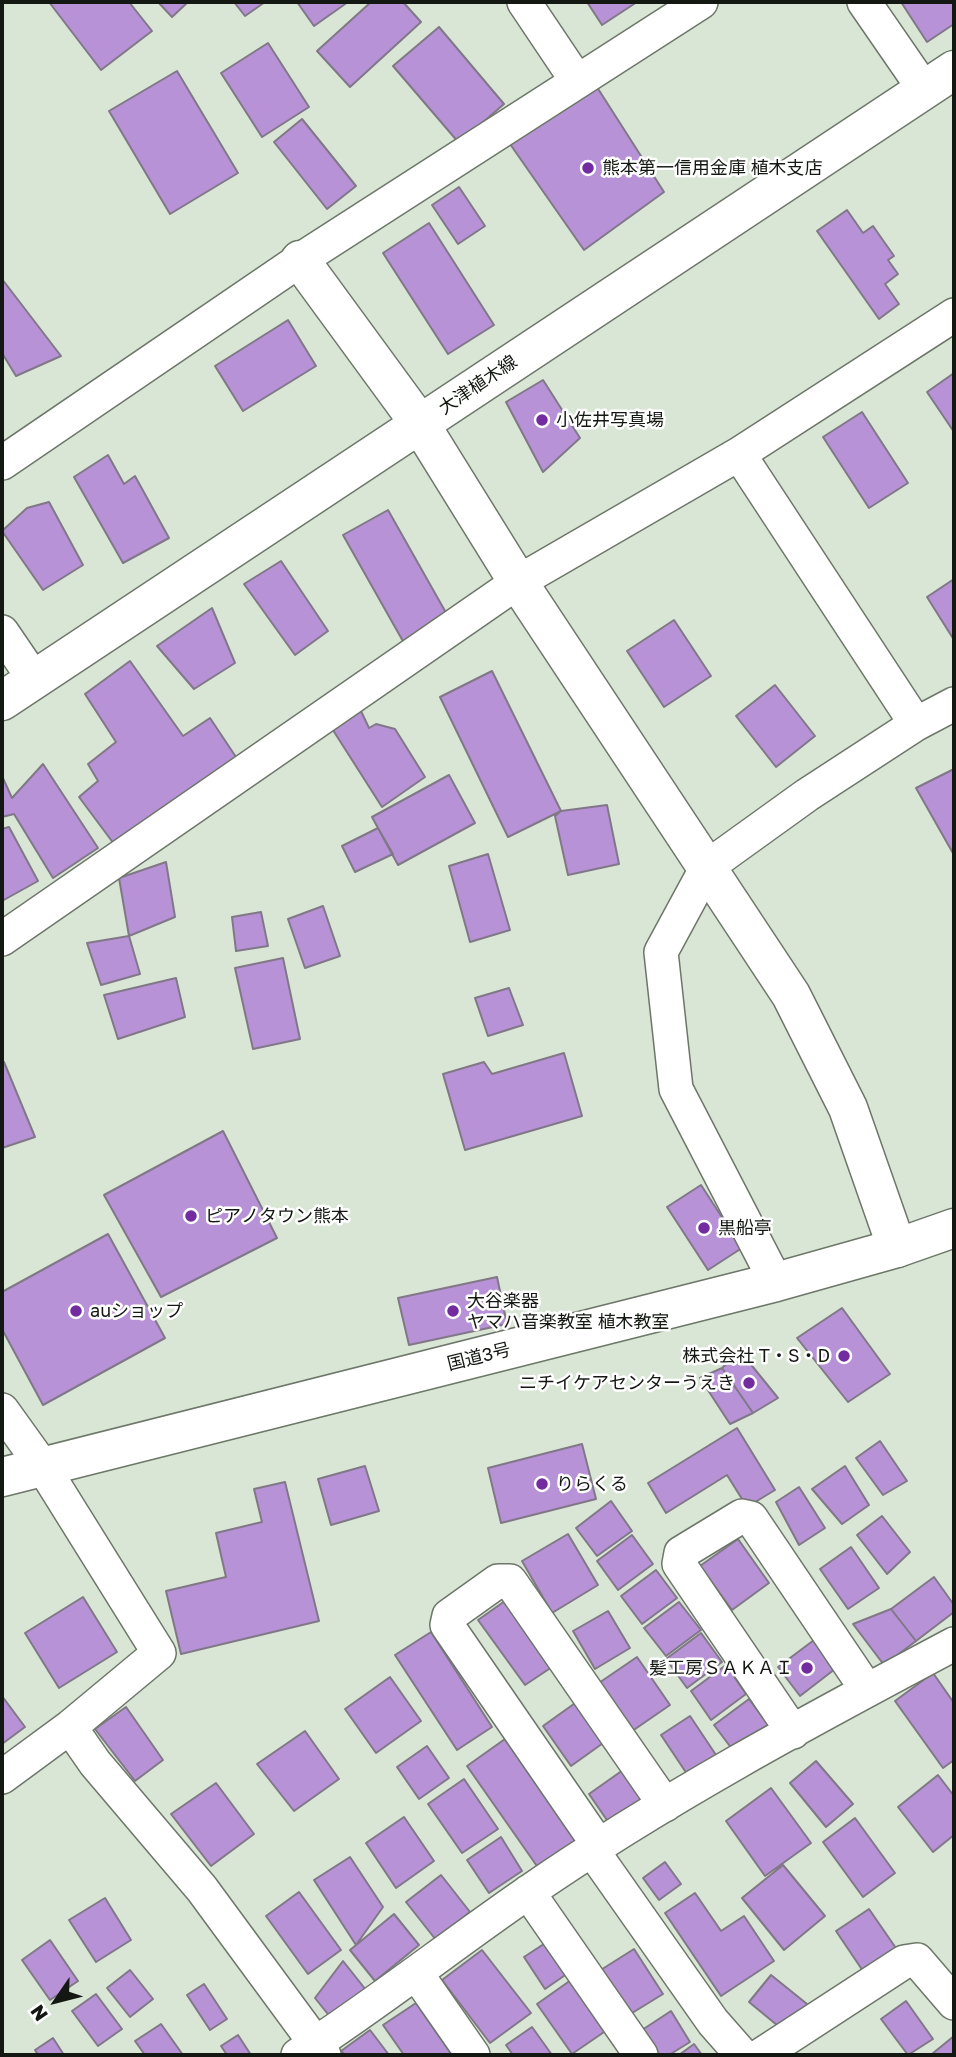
<!DOCTYPE html>
<html>
<head>
<meta charset="utf-8">
<style>
  body { margin:0 }
  #map { position:relative; width:956px; height:2057px; overflow:hidden; background:#d9e5d5; font-family:"Golos Text",sans-serif }
  canvas { display:block }
  .frame { position:absolute; inset:0; border:4px solid #141812; pointer-events:none }
  .north { position:absolute; left:21px; top:1966px; width:70px; height:70px; -webkit-text-stroke:5px #fff; paint-order:stroke; rotate:235deg; font-size:19px; font-weight:700; line-height:28px; text-align:center; color:#141812 }
  .north::after { content:''; display:block; margin:auto; width:24px; height:32px; background:#141812; clip-path:polygon(50% 0,100% 100%,50% 72%,0 100%) }
</style>
</head>
<body>
<div id="map">
<canvas width="956" height="2057"></canvas>
<div class="frame"></div>
<div class="north">N</div>
</div>
<script>
const context = document.querySelector('canvas').getContext('2d');
context.lineJoin = 'round';
function paint(path, color) { context.fillStyle = color; context.fill(path, 'evenodd'); }
function trace(path, color, width, dash) { context.strokeStyle = color; context.lineWidth = width; context.lineCap = dash ? 'butt' : 'round'; context.setLineDash(dash || []); context.stroke(path); }
function drawText(font, color, halo, rows, align = 'center') {
  context.font = font + ' "Golos Text","Noto Sans JP",sans-serif'; context.lineWidth = 5; context.setLineDash([]); context.textBaseline = 'middle'; context.strokeStyle = halo; context.fillStyle = color; for (const [text, x, y, turn = 0] of rows) {
    context.save(); context.translate(x, y); context.rotate((+turn || 0) * Math.PI / 180); context.textAlign = isNaN(turn) ? turn : align; if (halo) context.strokeText(text, 0, 0); context.fillText(text, 0, 0); context.restore();
  }
}
const building = new Path2D(`
  M49,2H129L152,31L101,70Z
  M158,2H188L172,17Z
  M234,2H265L245,16Z
  M297,2H348L314,26Z
  M371,2H403L421,22L350,87L317,51Z
  M587,2H637L602,25Z
  M901,2H954V24L927,42Z
  M439,27L504,104L459,143L393,66Z
  M268,43L309,107L262,137L221,73Z
  M177,71L238,173L170,214L109,111Z
  M595,84L664,192L584,250L510,144Z
  M302,119L356,186L327,209L274,142Z
  M459,187L485,226L458,244L432,205Z
  M847,210L863,233L873,226L894,256L888,260L898,274L885,284L899,304L879,319L817,231Z
  M429,223L494,325L448,354L383,253Z
  M2,279L61,356L16,376L2,353Z
  M288,320L316,366L243,411L215,366Z
  M954,373V432L927,392Z
  M543,380L580,438L543,472L506,402Z
  M862,412L908,483L869,508L823,437Z
  M108,455L124,484L135,476L169,538L123,563L74,477Z
  M49,502L83,565L43,590L2,531L27,508Z
  M388,510L449,618L404,643L343,535Z
  M281,561L328,631L295,655L244,584Z
  M954,579V640L927,597Z
  M212,608L235,663L194,689L157,646Z
  M674,620L711,676L664,707L627,651Z
  M130,661L183,736L210,718L236,757L114,844L79,797L98,781L88,764L116,742L85,694Z
  M492,671L561,811L508,837L440,697Z
  M775,685L815,736L776,767L736,716Z
  M360,709L369,728L376,724L395,729L425,777L382,807L331,727Z
  M43,764L98,848L53,878L14,814L2,817V776L12,798Z
  M954,769V855L916,788Z
  M449,775L475,823L398,865L372,817Z
  M607,805L619,864L568,875L555,816L561,811Z
  M9,827L38,881L2,901V829Z
  M378,828L393,854L355,872L342,846Z
  M488,854L510,930L470,942L449,866Z
  M166,862L175,917L129,936L119,878Z
  M323,906L340,956L305,968L288,919Z
  M261,912L268,946L236,951L232,917Z
  M129,936L140,974L101,985L87,943Z
  M283,958L300,1039L253,1049L235,968Z
  M176,978L185,1017L118,1039L104,995Z
  M509,988L523,1025L488,1036L475,998Z
  M564,1053L582,1116L465,1150L443,1074L484,1062L492,1074Z
  M4,1062L35,1137L2,1148V1063Z
  M223,1131L277,1238L161,1297L104,1195Z
  M701,1185L742,1248L708,1270L667,1207Z
  M108,1234L165,1338L43,1405L2,1329V1292Z
  M497,1277L507,1324L409,1345L398,1298Z
  M842,1308L890,1374L848,1402L797,1338Z
  M740,1351L778,1398L753,1413L722,1368Z
  M722,1368L753,1413L730,1424L700,1378Z
  M737,1428L775,1490L747,1507L727,1475L666,1513L648,1483Z
  M880,1441L907,1481L883,1495L856,1458Z
  M582,1444L596,1499L501,1523L488,1468Z
  M365,1466L379,1511L331,1525L318,1479Z
  M845,1466L869,1505L842,1524L812,1489Z
  M285,1482L319,1621L181,1654L166,1591L226,1577L216,1533L262,1522L254,1489Z
  M799,1487L825,1528L799,1545L776,1502Z
  M611,1501L632,1531L597,1556L576,1528Z
  M882,1516L910,1552L887,1574L857,1535Z
  M568,1534L598,1585L552,1613L522,1561Z
  M632,1535L653,1564L618,1590L597,1561Z
  M738,1539L769,1583L732,1610L700,1566Z
  M851,1547L879,1588L848,1609L820,1569Z
  M656,1570L677,1598L642,1624L621,1596Z
  M934,1577L954,1605V1612L916,1641L891,1609Z
  M512,1596L552,1667L525,1685L478,1620Z
  M83,1597L117,1652L59,1688L25,1633Z
  M679,1602L701,1630L666,1656L644,1628Z
  M891,1609L916,1641L884,1665L853,1624Z
  M608,1611L630,1648L595,1669L573,1631Z
  M431,1632L492,1727L457,1750L395,1655Z
  M701,1633L722,1662L687,1688L666,1659Z
  M814,1640L835,1669L800,1696L778,1667Z
  M637,1657L670,1705L625,1736L593,1687Z
  M726,1665L746,1694L711,1720L691,1691Z
  M933,1673L954,1703V1760L943,1768L895,1701Z
  M390,1677L421,1721L376,1753L345,1709Z
  M2,1696L25,1727L2,1744Z
  M749,1699L770,1727L735,1753L714,1725Z
  M578,1701L606,1741L571,1766L543,1726Z
  M126,1707L163,1760L135,1781L95,1729Z
  M690,1716L724,1767L695,1786L661,1735Z
  M305,1731L339,1779L294,1811L257,1764Z
  M505,1739L577,1842L539,1869L467,1766Z
  M427,1746L449,1778L419,1799L397,1767Z
  M816,1761L853,1804L826,1827L790,1783Z
  M623,1770L645,1802L611,1826L589,1794Z
  M938,1775L954,1796V1835L933,1852L898,1807Z
  M464,1779L498,1829L462,1853L428,1804Z
  M216,1783L254,1834L211,1866L171,1814Z
  M771,1788L811,1843L765,1876L726,1821Z
  M404,1817L434,1861L396,1888L366,1843Z
  M855,1818L895,1873L863,1897L823,1842Z
  M501,1837L522,1871L489,1893L467,1860Z
  M350,1857L383,1907L356,1945L314,1880Z
  M665,1862L681,1884L659,1900L643,1878Z
  M783,1865L825,1916L784,1950L742,1898Z
  M441,1875L470,1912L436,1940L406,1902Z
  M299,1892L341,1950L308,1974L266,1916Z
  M695,1893L721,1931L744,1916L774,1961L721,1996L665,1913Z
  M105,1898L131,1940L96,1962L69,1920Z
  M869,1909L900,1954L867,1977L836,1931Z
  M394,1914L419,1945L375,1981L350,1950Z
  M553,1938L574,1969L545,1989L524,1957Z
  M50,1940L78,1981L50,2000L22,1960Z
  M634,1949L663,1994L624,2018L596,1973Z
  M482,1950L531,2013L490,2043L442,1980Z
  M343,1961L366,1990L331,2018L315,1998Z
  M130,1970L153,1999L130,2017L107,1988Z
  M771,1975L812,2008L789,2035L749,2002Z
  M571,1980L607,2030L572,2054L537,2004Z
  M204,1984L227,2019L210,2030L187,1995Z
  M96,1994L122,2029L98,2046L72,2011Z
  M906,2001L933,2039L908,2055L881,2019Z
  M416,2003L452,2055H404L383,2025Z
  M671,2011L690,2042L669,2055H658L642,2030Z
  M161,2024L183,2055H145L135,2041Z
  M532,2027L552,2055H513L506,2045Z
  M370,2030L389,2055H345L341,2051Z
  M238,2035L251,2055H227L221,2046Z
  M954,2036V2055H933L932,2054Z
  M53,2038L64,2055H38L35,2050Z
  M694,2044L702,2055H679Z`);
paint(building, '#b792d7');
trace(building, '#807887', 2);
const minor = new Path2D(`
  M524,2L577,81
  M864,2L924,89
  M739,454L916,724
  M2,463L300,260L701,2
  M2,632L34,679
  M2,939L518,582L739,454L954,315
  M776,1282L676,1089L661,952L707,867L807,795L916,724L954,704
  M2,1410L43,1467L159,1653L70,1727L2,1777
  M70,1727L95,1763L202,1889L324,2055
  M793,1732L679,1564L681,1553L742,1516L751,1518L867,1690
  M599,1846L447,1625L449,1616L498,1581H510L665,1805
  M592,1850L713,2022L742,2055
  M528,1892L641,2055
  M416,1973L473,2055
  M298,2055C377,2004 450,1946 527,1893C663,1799 809,1721 954,1644
  M761,2055L904,1962L917,1960L954,2003`);
const tertiary = new Path2D(`
  M300,260L420,424L518,582L791,995L848,1108L897,1248`);
const primary = new Path2D(`
  M2,701L954,70`);
const trunk = new Path2D(`
  M2,1477L776,1282L897,1248L954,1228`);
trace(minor, '#6d7769', 36);
trace(tertiary, '#6d7769', 41);
trace(primary, '#6d7769', 41);
trace(trunk, '#6d7769', 41);
trace(minor, '#fff', 33);
trace(tertiary, '#fff', 38);
trace(primary, '#fff', 38);
trace(trunk, '#fff', 38);
for (const [x, y, r, color] of [
  [588,168,7,"#732ca0"],
  [542,420,7,"#732ca0"],
  [191,1216,7,"#732ca0"],
  [704,1228,7,"#732ca0"],
  [76,1311,7,"#732ca0"],
  [453,1311,7,"#732ca0"],
  [844,1356,7,"#732ca0"],
  [749,1383,7,"#732ca0"],
  [542,1484,7,"#732ca0"],
  [807,1668,7,"#732ca0"]
]) { const dot = new Path2D(); dot.arc(x, y, r, 0, 2 * Math.PI); context.fillStyle = color; context.fill(dot); trace(dot, '#fff', 2.5); }
drawText('18px', '#141812', '#fff', [
  ["熊本第一信用金庫 植木支店",602,168],
  ["小佐井写真場",556,420],
  ["ピアノタウン熊本",205,1216],
  ["黒船亭",718,1228],
  ["大谷楽器",467,1301],
  ["ヤマハ音楽教室 植木教室",467,1322],
  ["auショップ",90,1311],
  ["株式会社 T・S・D",830,1356,"right"],
  ["ニチイケアセンターうえき",735,1383,"right"],
  ["りらくる",556,1484],
  ["髪工房ＳＡＫＡＩ",793,1668,"right"]
], 'left');
drawText('18px', '#141812', '#fff', [
  ["大津植木線",478,385,-34],
  ["国道3号",479,1357,-14]
]);
</script>
</body>
</html>
